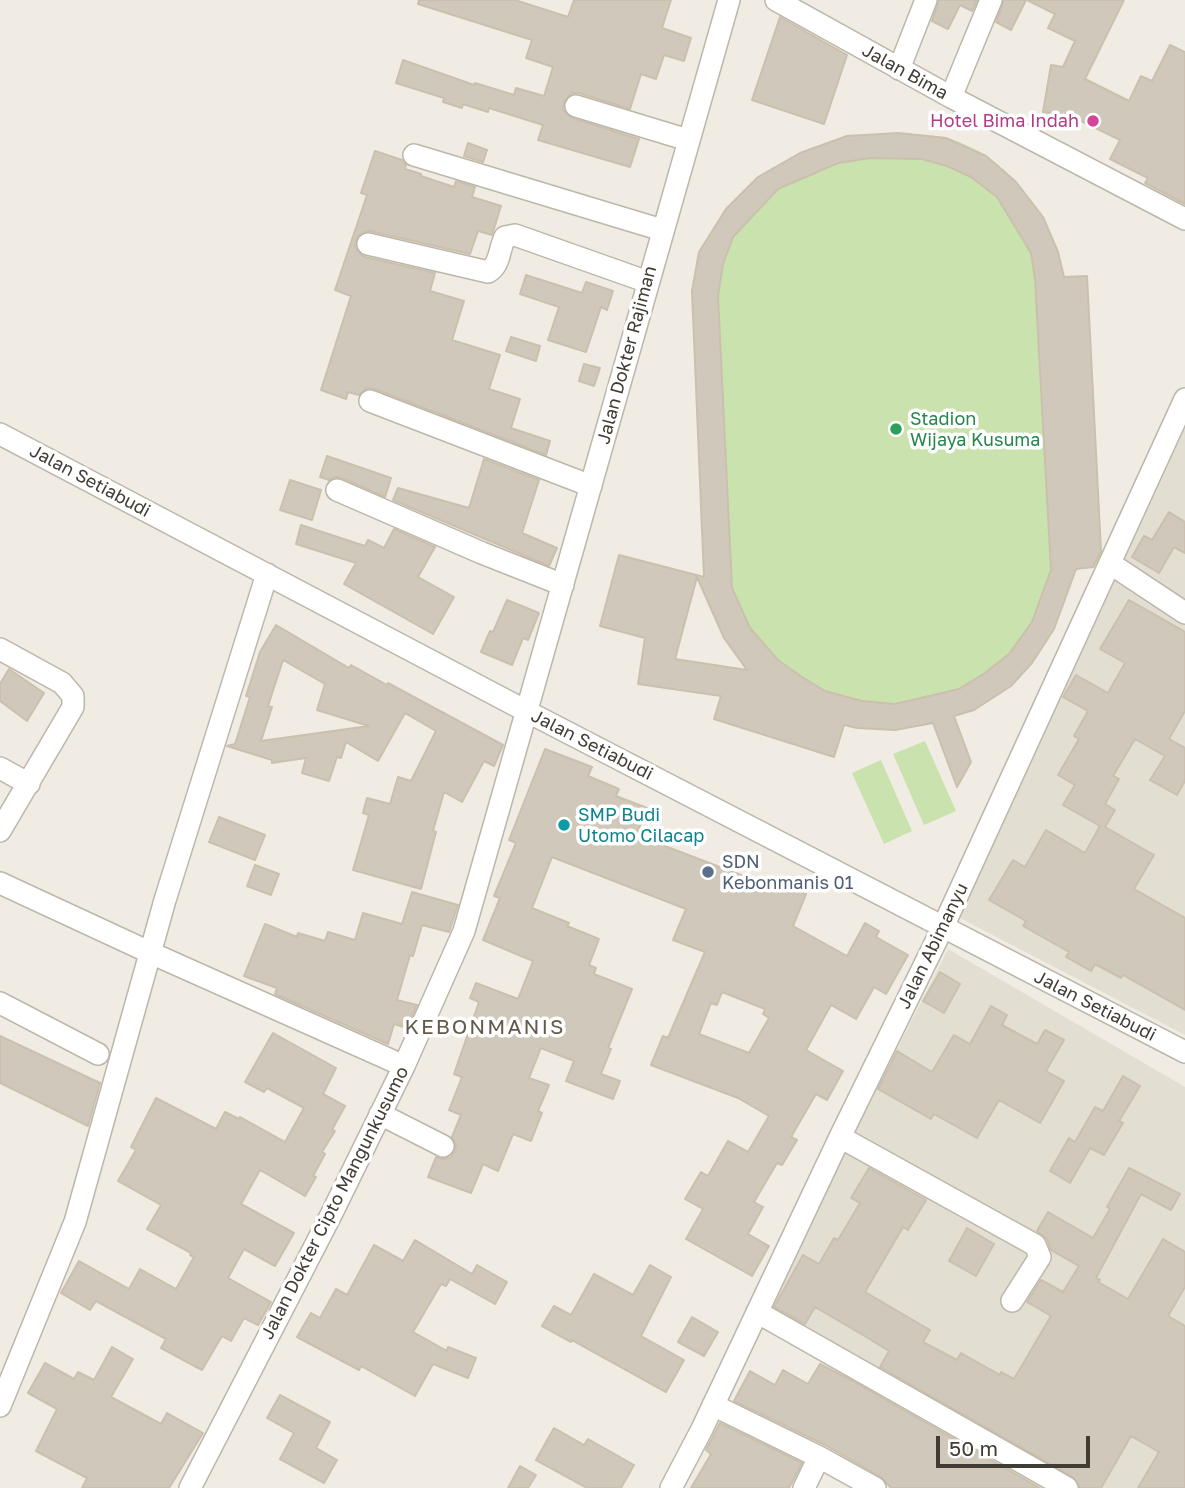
<!DOCTYPE html>
<html>
<head>
<meta charset="utf-8">
<style>
  body { margin:0 }
  #map { position:relative; width:1185px; height:1488px; overflow:hidden; background:#f0ece3; font-family:"Golos Text",sans-serif }
  canvas { display:block }
  .scale { position:absolute; left:936px; top:1436px; width:154px; height:32px; box-sizing:border-box; border:4px solid #413c34; border-top:0; padding-left:9px; font-size:21px; line-height:24px; white-space:nowrap; color:#413c34; -webkit-text-stroke:5px #fff; paint-order:stroke }
</style>
</head>
<body>
<div id="map">
<canvas width="1185" height="1488"></canvas>
<div class="scale">50 m</div>
</div>
<script>
const context = document.querySelector('canvas').getContext('2d');
context.lineJoin = 'round';
function paint(path, color) { context.fillStyle = color; context.fill(path, 'evenodd'); }
function trace(path, color, width, dash) { context.strokeStyle = color; context.lineWidth = width; context.lineCap = dash ? 'butt' : 'round'; context.setLineDash(dash || []); context.stroke(path); }
function drawText(font, color, halo, rows, align = 'center') {
  context.font = font + ' "Golos Text",sans-serif'; context.lineWidth = 7; context.setLineDash([]); context.textBaseline = 'middle'; context.strokeStyle = halo; context.fillStyle = color; for (const [text, x, y, turn = 0] of rows) {
    context.save(); context.translate(x, y); context.rotate((+turn || 0) * Math.PI / 180); context.textAlign = isNaN(turn) ? turn : align; if (halo) context.strokeText(text, 0, 0); context.fillText(text, 0, 0); context.restore();
  }
}
paint(new Path2D(`
  M1185,421V1035L960,918Z
  M948,949L1185,1087V1488H1066L763,1313Z`), '#e3ded2');
paint(new Path2D(`
  M898,133C913,135 931,134 947,138C1010,156 1051,216 1064,277L1087,276L1102,567L1076,569L1054,629L974,710L930,723L747,670L724,638L705,594L692,291L699,252L726,209L758,177L800,153L847,136Z
  M925,741L956,811L924,825L893,754Z
  M881,760L912,831L884,844L852,773Z`), '#cae2ae');
const building = new Path2D(`
  M419,0H515L568,17L574,0H671L662,28L691,38L684,61L664,55L656,79L641,74L630,109L579,93H572L564,102L563,110L572,118L639,139L630,167L538,140L543,125L489,108L488,112L463,104L462,108L443,102L444,98L396,83L403,60L474,85L475,83L514,95L516,88L544,96L553,67L526,58L532,40L418,4Z
  M939,0H977L972,11L960,5L948,29L932,21Z
  M1004,0H1026L1011,30L996,22Z
  M1027,0H1124L1085,79L1129,101L1141,76L1152,81L1170,45L1185,52V204L1145,183L1148,178L1110,159L1120,140L1073,117L1043,112L1051,65L1063,67L1075,41L1048,28L1055,14Z
  M780,17L847,55L824,124L752,100Z
  M898,133L946,138L986,156L1016,182L1043,217L1058,252L1064,277L1087,276L1101,551L1093,567L1076,569L1054,629L1032,663L1011,686L974,710L954,716L971,762L957,787L933,723L895,730L857,728L844,725L834,757L714,719L721,696L638,684L645,638L600,626L619,555L704,577L692,291L699,252L726,209L758,177L800,153L847,136ZM870,158L922,159L947,166L971,177L997,197L1031,253L1035,279L1051,570L1032,622L1009,654L985,673L959,689L895,704L862,701L825,691L802,677L778,660L750,628L732,588L718,296L723,264L733,237L778,189L838,163ZM697,577L724,638L747,670L675,659Z
  M468,143L487,150L483,162L464,156Z
  M375,151L402,160L406,165L405,169L421,174V176L454,187L456,181L475,187L472,197L501,206L492,235L478,231L470,254L370,231L364,232L358,236L355,247L359,253L365,257L435,273L430,291L464,301L452,340L500,355L489,389L520,399L511,428L550,441L546,455L375,389L367,388L359,395L348,392L346,399L321,390L351,296L335,290L367,195L361,193Z
  M526,275L582,293L586,282L613,291L607,310L601,307L586,352L548,340L559,307L520,294Z
  M511,337L540,346L536,361L506,351Z
  M584,364L600,368L594,386L579,381Z
  M327,456L391,478L385,497L342,478L335,477L329,480L320,477Z
  M484,459L539,480L522,533L557,548L549,566L393,500L398,488L469,508Z
  M290,480L321,490L312,520L280,510Z
  M1169,512L1185,522V553L1174,547L1159,573L1132,557L1144,536L1152,540Z
  M301,525L365,546L368,540L384,548L394,529L435,547L418,577L454,597L433,634L344,584L356,563L296,544Z
  M507,600L539,613L528,640L523,638L512,665L481,652L490,631L493,632Z
  M1129,600L1185,632V711L1169,739L1185,748V781L1177,795L1150,780L1165,756L1135,739L1113,776L1119,779L1105,804L1115,810L1105,827L1154,855L1134,889L1185,918V1010L1123,975L1121,978L1095,964L1091,971L1066,957L1069,952L1023,926L1026,921L989,900L1013,860L1025,867L1046,830L1085,853L1100,826L1063,805L1075,785L1058,775L1079,739L1074,736L1088,711L1063,697L1076,675L1108,693L1125,663L1100,649Z
  M276,625L349,668L351,665L387,685L388,683L503,745L494,766L484,761L462,802L444,792L433,831L436,832L421,889L353,870L369,815L363,813L367,798L390,804L398,777L411,781L436,731L405,713L378,761L346,742L341,758L337,757L329,781L302,773L306,758L272,763V760L227,746L235,744L250,697L246,696L260,652ZM283,660L325,684L317,710L369,726L261,741L272,707L268,706Z
  M9,669L44,693L27,721L0,701V684Z
  M545,749L592,767L588,776L619,789L616,796L647,808L636,835L780,890L782,885L806,894L793,926L847,956L865,923L879,931L876,937L908,955L886,994L874,987L856,1019L831,1005L806,1050L843,1071L827,1100L816,1094L791,1137L797,1140L782,1165L777,1163L754,1202L763,1207L748,1234L769,1246L752,1276L686,1239L703,1209L685,1199L701,1172L708,1176L728,1141L748,1152L769,1116L738,1098L651,1065L663,1036L668,1038L705,952L673,940L686,909L552,857L532,908L569,923L567,926L599,939L589,965L596,968L594,974L632,989L608,1048L611,1049L601,1074L620,1081L613,1099L566,1081L574,1061L541,1048L529,1078L549,1085L538,1111L542,1113L531,1141L513,1134L498,1171L483,1164L471,1193L428,1177L436,1157L444,1159L451,1157L455,1151L456,1145L452,1137L461,1115L449,1110L462,1077L454,1074L479,1002L470,998L476,983L518,999L533,961L483,940L500,898L494,896L516,843L509,840ZM722,992L765,1009L763,1014L769,1018L749,1053L699,1034L711,1003L717,1005Z
  M219,817L265,835L255,860L209,842Z
  M255,865L279,874L271,895L247,886Z
  M412,892L458,905L449,932L422,925L413,956L410,955L397,1000L417,1005L407,1028L394,1024L388,1044L275,994L277,988L244,976L265,924L297,937L298,933L325,941L328,932L355,940L363,913L402,924Z
  M940,972L960,984L944,1013L923,1001Z
  M991,1006L1007,1015L1002,1025L1037,1044L1045,1030L1064,1040L1046,1071L1064,1081L1040,1123L999,1100L977,1138L934,1114L931,1119L878,1089L897,1051L932,1072L954,1035L970,1044Z
  M273,1033L336,1068L323,1094L345,1106L332,1130L335,1131L322,1152L325,1154L313,1176L316,1177L305,1196L260,1170L241,1204L294,1233L275,1266L244,1249L228,1278L271,1302L258,1325L244,1318L231,1341L222,1336L202,1370L161,1348L166,1339L96,1301L90,1310L61,1293L79,1261L129,1289L140,1269L176,1289L194,1257L190,1255L191,1253L147,1229L161,1205L118,1181L136,1150L131,1147L156,1098L216,1129L225,1112L239,1119L240,1117L285,1142L304,1108L267,1088L264,1092L245,1082Z
  M0,1036L100,1083L88,1126L0,1083Z
  M1123,1076L1140,1086L1119,1121L1123,1123L1104,1155L1090,1148L1070,1183L1050,1171L1069,1138L1075,1142L1095,1107L1103,1111Z
  M869,1168L926,1200L908,1230L903,1227L865,1292L930,1330L923,1342L957,1360L961,1353L1000,1375L1001,1372L1014,1379L1051,1316L1027,1302L1041,1280L1063,1292L1079,1266L1051,1250L1047,1239L1037,1231L1048,1212L1093,1238L1110,1209L1107,1207L1129,1168L1180,1194L1171,1210L1141,1194L1096,1278L1100,1280L1098,1282L1128,1299L1163,1239L1185,1252V1287L1168,1316L1185,1326V1488H1138L1159,1452L1131,1436L1101,1488H1080L1073,1477L880,1367L889,1351L863,1335L815,1307L805,1324L774,1307L803,1255L819,1264L834,1238L838,1240L860,1203L851,1198Z
  M967,1228L994,1244L976,1276L949,1261Z
  M415,1240L472,1274L477,1265L507,1282L495,1304L450,1279L446,1286L441,1284L413,1332L447,1351L448,1347L476,1358L468,1378L433,1364L415,1396L361,1366L359,1370L297,1337L311,1313L320,1318L336,1289L347,1295L374,1245L403,1261Z
  M650,1265L671,1277L641,1336L684,1360L666,1392L572,1340L571,1342L542,1326L554,1306L571,1315L594,1274L633,1295Z
  M692,1317L718,1332L704,1356L678,1342Z
  M112,1347L133,1359L111,1397L161,1424L167,1413L203,1433L169,1488H82L87,1478L36,1451L57,1409L28,1393L45,1363L74,1379L78,1372L94,1380Z
  M820,1364L851,1380L1040,1488H891L881,1477L825,1445L734,1401L750,1371L775,1385L783,1370L808,1384Z
  M280,1395L330,1422L316,1448L337,1460L324,1483L280,1459L294,1433L267,1418Z
  M720,1423L802,1463L789,1488H691L711,1454L706,1450Z
  M554,1428L584,1445L588,1439L634,1465L621,1488H587L536,1460Z
  M520,1466L536,1475L528,1488H508Z`);
paint(building, '#d0c8ba');
trace(building, '#cac0ad', 2);
const minor = new Path2D(`
  M776,0L951,97L1185,219
  M899,69L926,0
  M951,97L991,0
  M576,106L688,140
  M414,155L662,230
  M368,244L488,272C500,266 499,249 505,237L515,235L648,282
  M370,401L591,486
  M0,434L528,712L1185,1052
  M337,490L482,553L563,585
  M1111,564L1185,613
  M0,649L62,683L73,696V707L0,831
  M0,768L29,784
  M0,883L151,953L404,1066
  M0,1003L98,1054
  M380,1114L443,1146
  M840,1137L1035,1245L1040,1257L1012,1301
  M757,1312L1067,1488
  M713,1405L819,1457
  M0,1406L75,1222L165,900L267,574
  M190,1488L332,1213L404,1066L464,931L729,0
  M671,1488L702,1429L840,1137L943,927L1185,399
  M804,1488L819,1457L875,1488`);
trace(minor, '#bdb7aa', 24);
trace(minor, '#fff', 21);
for (const [x, y, r, color] of [
  [1093,121,7,"#d1479c"],
  [896,429,7,"#2e9e5b"],
  [564,825,7,"#0f9aa8"],
  [708,872,7,"#5c6f8a"]
]) { const dot = new Path2D(); dot.arc(x, y, r, 0, 2 * Math.PI); context.fillStyle = color; context.fill(dot); trace(dot, '#fff', 2.5); }
drawText('18px', '#413c34', '#fff', [
  ["Jalan Bima",905,72,29],
  ["Jalan Dokter Rajiman",627,355,-75],
  ["Jalan Setiabudi",90,481,28],
  ["Jalan Setiabudi",592,745,27],
  ["Jalan Abimanyu",933,946,-64],
  ["Jalan Setiabudi",1095,1006,27],
  ["Jalan Dokter Cipto Mangunkusumo",335,1203,-63]
]);
drawText('18px', '#b23c85', '#fff', [
  ["Hotel Bima Indah",1079,121]
], 'right');
drawText('18px', '#27864d', '#fff', [
  ["Stadion",910,419],
  ["Wijaya Kusuma",910,440]
], 'left');
drawText('18px', '#0d838f', '#fff', [
  ["SMP Budi",578,815],
  ["Utomo Cilacap",578,836]
], 'left');
drawText('18px', '#4e5e75', '#fff', [
  ["SDN",722,862],
  ["Kebonmanis 01",722,883]
], 'left');
context.letterSpacing = '2px';
drawText('21px', '#635a4c', '#fff', [
  ["KEBONMANIS",485,1027]
]);
context.letterSpacing = '0px';
</script>
</body>
</html>
